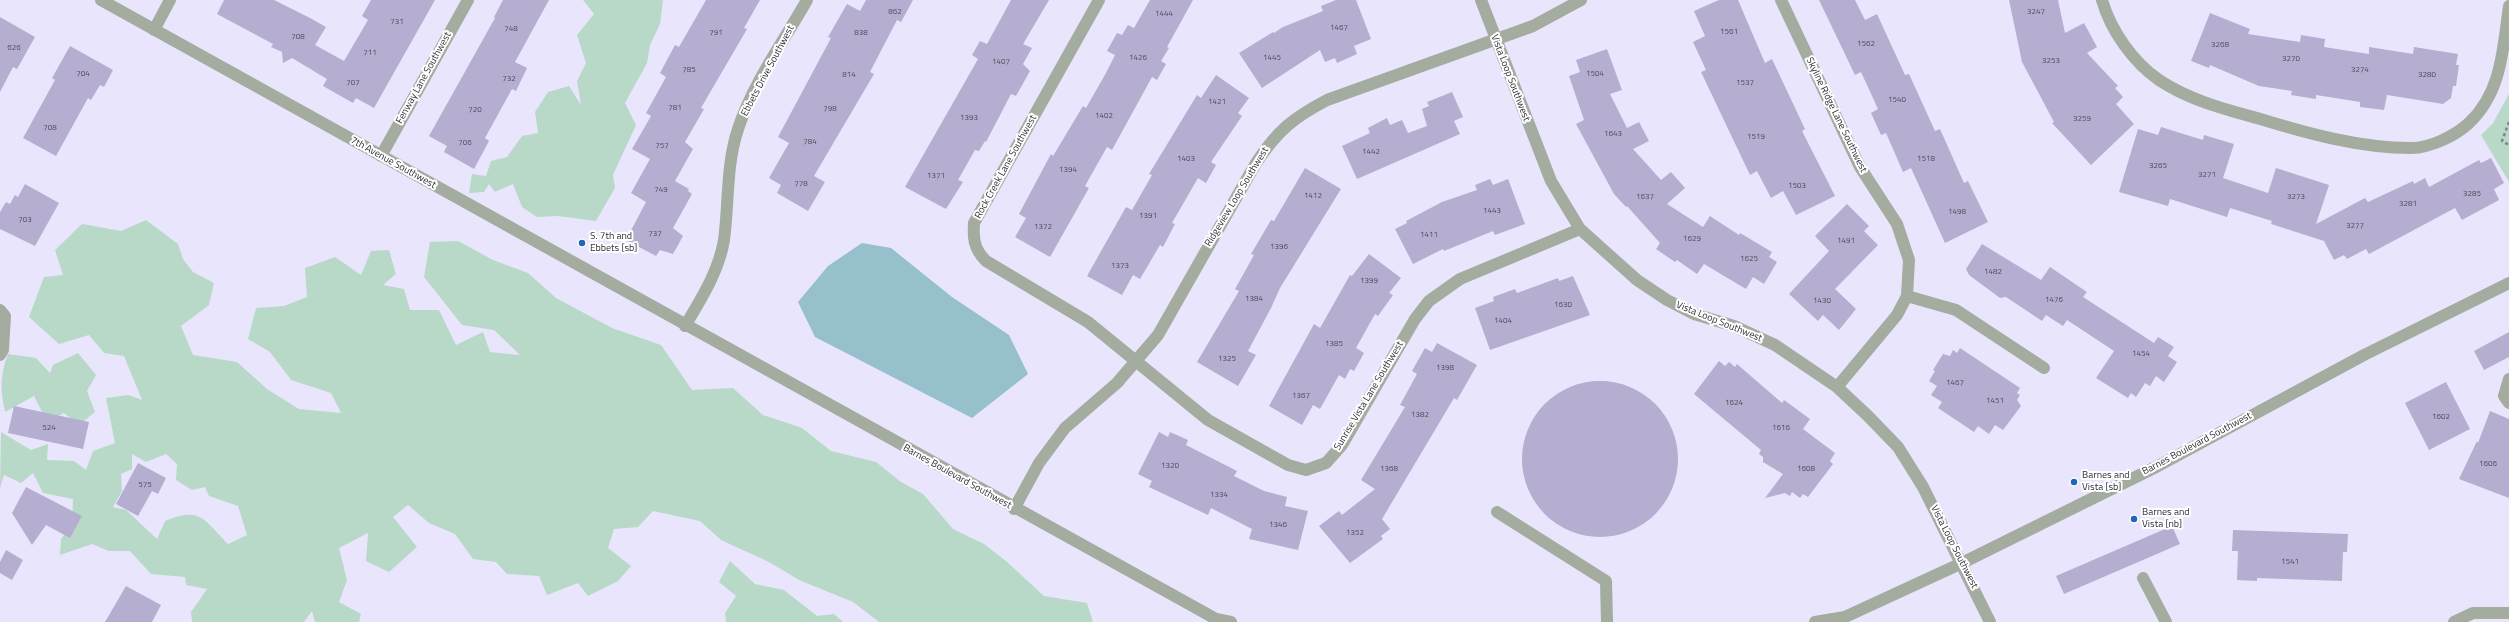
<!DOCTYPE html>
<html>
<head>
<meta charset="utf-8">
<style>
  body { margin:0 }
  canvas { display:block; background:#e9e5fc }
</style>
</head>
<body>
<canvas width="2509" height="622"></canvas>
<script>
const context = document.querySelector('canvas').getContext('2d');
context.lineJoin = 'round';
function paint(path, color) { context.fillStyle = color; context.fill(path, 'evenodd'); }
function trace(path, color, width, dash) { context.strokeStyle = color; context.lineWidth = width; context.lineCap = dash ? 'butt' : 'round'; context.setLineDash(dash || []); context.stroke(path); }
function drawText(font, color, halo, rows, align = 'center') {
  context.font = font + ' "Titillium Web",sans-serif'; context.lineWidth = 4; context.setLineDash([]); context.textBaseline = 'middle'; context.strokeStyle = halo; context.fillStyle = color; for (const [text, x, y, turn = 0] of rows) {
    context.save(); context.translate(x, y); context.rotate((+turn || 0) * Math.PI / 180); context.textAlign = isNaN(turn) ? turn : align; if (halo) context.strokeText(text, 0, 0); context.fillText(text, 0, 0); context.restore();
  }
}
paint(new Path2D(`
  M583,0H663L660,24L650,45L647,63L625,103L636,125L613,175L615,188L596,221L558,216L537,217L522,207L513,184L495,192L489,184L484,192L469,193L472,174L486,176L491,161L507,157L522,136L538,133L535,112L548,92L569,86L581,105L577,81L586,63L577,35L594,14Z
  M2509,94V182L2481,135L2493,123Z
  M146,220L178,244L183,259L193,272L214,283L209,305L181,326L193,355L237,362L267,389L299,409L341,413L331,393L291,380L270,352L248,339L256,308L284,306L307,297L305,268L335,257L361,275L371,251L389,250L396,274L383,285L404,289L410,310H439L456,345L483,332L490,352L520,355L494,330L462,325L424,277L430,242L458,241L493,260L528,273L556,298L612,328L661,345L692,390L733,388L763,415L802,428L831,451L876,462L901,482L923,494L953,529L984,544L1006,561L1044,596L1087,603L1093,622H879L853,602L799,580L769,562L721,540L700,521L653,511L638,527L614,529L608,548L631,566L618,581L588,596L578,583L547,595L539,576L507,574L496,562L473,559L455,534L429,523L408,505L393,517L417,547L389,572L366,561L368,533L339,548L347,580L339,602L361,614L359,622H315L312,611L304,622H192L191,612L207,589L186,585L185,577L151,574L130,551H109L92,544L60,555L61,539L72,525L73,499L43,493L33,473L21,483L4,475L0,488L1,432L31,450L48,444L47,460L74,461L86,470L93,451L115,443L106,398L128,395L142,400L124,356L104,353L89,335L59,344L29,317L44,277L63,275L55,250L82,224L121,231ZM132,454L146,462L166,454L177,464L176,480L192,490L205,487L209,496L238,506L247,535L228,544C204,520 201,506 165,521L157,539L126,510L113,507L122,491L121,474L132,469Z
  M78,353L96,375L87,391L95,412L79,425L64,413L47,422L34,396L5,412C0,389 0,375 8,354L36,358L50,373L53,365Z
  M730,561L755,584L784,590L817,616L834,614L843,622H726L725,613L736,596L719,582Z`), '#b8d9c7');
paint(new Path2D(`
  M862,243L891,248L952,297L1009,335L1028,374L972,418L815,337L798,302L828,266Z`), '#96c0cc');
paint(new Path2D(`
  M224,0H274L310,18L326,27L315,45L344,61L368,20L362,16L371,0H435L374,108L356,98L353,103L323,86L327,79L292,58L283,63L282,52L271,47L273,44L217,14Z
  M503,0H549L515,62L527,68L516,91L512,89L485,138L489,141L474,169L444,152L447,146L429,136L495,18L494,17Z
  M706,0H760L744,28L747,29L701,108L704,109L685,142L693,149L675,181L689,189L688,191L692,194L673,228L683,236L673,254L660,250L656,256L626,240L646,202L631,193L650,159L632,149L651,116L646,113L666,77L660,73L675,45L679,47Z
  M866,0H913L901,22L897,20L870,72L874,74L814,176L825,182L808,211L777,193L781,185L769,178L789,143L778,137L831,38L828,37L847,4L860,11Z
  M1011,0H1049L1023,44L1032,48L1023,64L1030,71L1016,96L1011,94L986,142L985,141L979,151L975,150L958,180L963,182L946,209L905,187L978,59L972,55L980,41L987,44Z
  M1150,0H1193L1167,47L1169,48L1161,61L1166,64L1157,80L1152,77L1112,150L1107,147L1085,186L1089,188L1050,257L1015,237L1026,218L1019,214L1051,154L1053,156L1083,106L1086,108L1106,73L1115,55L1107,51L1117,33L1122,35L1128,25L1134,28Z
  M1336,0H1356L1371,39L1354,46L1357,54L1337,63L1335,58L1325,62L1320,50L1262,88L1239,53L1273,32L1274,33L1283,27L1323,11L1321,6Z
  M1719,0H1738L1765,63L1772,59L1805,129L1802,131L1835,196L1796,215L1783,191L1771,198L1757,171L1750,175L1701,72L1706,70L1693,42L1705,36L1694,11Z
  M1819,0H1855L1865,20L1877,14L1905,75L1909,74L1935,131L1940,129L1964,183L1968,181L1988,222L1945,243L1911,168L1903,172L1886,133L1881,135L1871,113L1878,109L1861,72L1855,75Z
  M2009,0H2058L2065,33L2084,23L2097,47L2087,53L2118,86L2115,88L2123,97L2116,104L2134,124L2091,165L2052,123L2054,122L2022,62Z
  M2210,13L2250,29L2248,34L2300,42L2301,35L2325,39L2324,47L2369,54V47L2413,54L2414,47L2458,54L2456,65H2459L2456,86H2453L2451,98L2443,104L2387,95L2384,110L2360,107V102L2316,95V99L2291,95L2292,91L2259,86L2210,65L2209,68L2191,61Z
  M0,17L35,37L17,69L13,67L0,92Z
  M70,46L113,70L104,87L100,85L91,100L88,98L56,156L23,138L55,80L52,78Z
  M1607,49L1622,90L1610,94L1627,128L1639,122L1649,141L1633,149L1661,180L1671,172L1685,188L1667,204L1703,227L1710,216L1739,235L1740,233L1772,252L1769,257L1777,262L1764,284L1753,277L1746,289L1704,264L1697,274L1677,260L1675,262L1656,249L1660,243L1627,206L1626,207L1614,194L1576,124L1584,120L1569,76L1580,72L1576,60Z
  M1216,75L1249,98L1238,113L1242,116L1211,162L1216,165L1206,183L1198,178L1172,223L1175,224L1163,247L1160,245L1140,279L1133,275L1122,295L1087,276L1126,207L1132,210L1152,175L1149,174L1197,95L1201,98Z
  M1452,92L1463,117L1454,121L1460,134L1357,179L1342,146L1370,133L1368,128L1387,118L1390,125L1402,120L1408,133L1427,126L1422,109L1429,106L1427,102Z
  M2161,127L2203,140L2204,135L2234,144L2223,178L2268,193L2276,168L2329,185L2316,224L2365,198L2368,202L2413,181L2414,184L2425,178L2429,187L2479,160L2481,163L2491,158L2504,183L2494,189L2499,200L2462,220L2455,208L2369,254L2366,249L2347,259L2344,255L2334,260L2324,241L2271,224L2272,221L2230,208L2227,217L2170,199L2168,206L2119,192L2138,129L2158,135Z
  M1305,168L1341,189L1280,288L1271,308L1248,351L1256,355L1238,386L1197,362L1239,291L1235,289L1254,255L1251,254L1271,220L1274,221Z
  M1490,179L1493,185L1508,179L1525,224L1495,235L1493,231L1444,251L1443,249L1413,264L1395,229L1407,223L1406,221L1442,202L1477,190L1475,185Z
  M25,184L59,203L35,246L0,229V212L6,202L10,204L15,195L18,197Z
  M1847,204L1869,226L1864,231L1878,245L1835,289L1856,309L1839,330L1823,315L1818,321L1789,294L1829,251L1815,236Z
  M1982,244L2041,280L2050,267L2087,292L2083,297L2154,343L2158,337L2174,347L2168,356L2177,362L2164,382L2156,376L2150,386L2145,383L2136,397L2131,393L2128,398L2096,378L2114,351L2067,320L2063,326L2046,315L2042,321L2006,297L2000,298L1969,275L1966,269Z
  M1369,254L1401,278L1389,293L1393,295L1378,316L1375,314L1356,348L1364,353L1354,371L1350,369L1345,379L1339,375L1320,409L1313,405L1302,425L1269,406L1314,324L1320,328L1350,275L1352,276Z
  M1573,276L1590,315L1490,350L1475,308L1494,301L1493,297L1515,289L1517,293L1558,278L1559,281Z
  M2509,332V357L2484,370L2474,351Z
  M1437,343L1477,365L1457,400L1454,398L1382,519L1390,529L1381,536L1383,539L1350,563L1319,526L1339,511L1342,515L1375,489L1361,480L1405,407L1400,405L1417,374L1412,371L1425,348L1432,352Z
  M1960,348L2020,388L2017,393L2020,395L2017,400L2021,406L2003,430L1995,425L1989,434L1978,426L1974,432L1938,408L1942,402L1931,395L1937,386L1929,381L1935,371L1933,370L1943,354L1950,356L1953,350L1957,353Z
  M1719,361L1725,366L1729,362L1735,367L1737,364L1782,403L1784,400L1810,419L1803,429L1835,453L1830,461L1833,464L1808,497L1803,494L1800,498L1792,492L1790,496L1785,493L1765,498L1783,474L1763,462V457L1759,454L1761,450L1694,394Z
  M1522 459a78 78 0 1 1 156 0a78 78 0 1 1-156 0Z
  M2446,382L2470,429L2429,450L2405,403Z
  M14,406L89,422L83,449L8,433Z
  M2490,411L2509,419V498L2459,479L2477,441L2478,443Z
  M1159,432L1168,437L1170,432L1188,440L1186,445L1237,471L1234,476L1264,491L1287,497L1285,506L1308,511L1298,550L1249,539L1252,529L1211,508L1208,515L1149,487L1152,481L1138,474Z
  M138,463L166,478L158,494L152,491L138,516L116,504Z
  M26,487L82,516L70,538L46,525L32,545L12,513Z
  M2172,526L2180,544L2064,594L2056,576Z
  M2233,530L2348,534L2347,552H2343L2342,581L2257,578V581L2237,580L2238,551H2232Z
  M6,550L23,560L12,580L0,573V562Z
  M126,586L161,605L152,622H105Z`), '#b5aed0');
trace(new Path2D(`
  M2509,122L2502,141L2509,145`), '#838090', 2.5, [3, 3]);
trace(new Path2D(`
  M101,0L1216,619L1231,622
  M1099,0L974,223C973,239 974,249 986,261L1088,322L1208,420L1288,465L1306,470L1326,463L1342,445L1415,319L1429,301L1460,279L1580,229
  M1481,0L1551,181L1580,229L1637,280L1667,300L1694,314L1734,326L1775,345L1837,387L1868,416L1898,447L1923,487L1990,622
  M1781,0L1860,167L1897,224L1909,260L1907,296L1897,315L1837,387
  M2102,0C2111,31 2133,62 2159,80C2189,100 2224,109 2257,118C2306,133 2359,148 2411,148C2430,148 2455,136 2469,123C2502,92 2503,48 2509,6
  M154,30L170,0
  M381,156L468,0
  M1907,296L1956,310L2044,368
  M0,310L5,316L3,350L0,355
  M685,326C701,299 719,271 724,240C729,203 726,165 738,129C753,83 784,41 807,0
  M2509,379L2504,396L2509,403
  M1014,509L1039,463L1065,428L1117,383L1158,335L1256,163C1278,130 1293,118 1327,100L1533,26L1581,0
  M1497,512L1606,581L1607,622
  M2143,578L2166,622
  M1815,622L1845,617L1962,563L2158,466L2364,355L2509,283
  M2454,622L2473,613H2509`), '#a3ac9f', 12);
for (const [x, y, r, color] of [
  [582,243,4,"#2166b7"],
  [2074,482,4,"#2166b7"],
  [2134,519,4,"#2166b7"]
]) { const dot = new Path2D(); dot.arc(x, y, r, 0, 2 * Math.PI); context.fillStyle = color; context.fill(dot); trace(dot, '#fff', 1.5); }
drawText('8px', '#504d5e', null, [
  ["862",895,12],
  ["3247",2036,12],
  ["1444",1164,14],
  ["731",397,22],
  ["1467",1339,28],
  ["748",511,29],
  ["1561",1729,32],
  ["791",716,33],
  ["838",861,33],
  ["708",298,37],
  ["1562",1866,44],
  ["3268",2220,45],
  ["626",14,48],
  ["711",370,53],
  ["1426",1138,58],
  ["1445",1272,58],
  ["3270",2291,59],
  ["3253",2051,61],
  ["1407",1001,62],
  ["785",689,70],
  ["3274",2360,70],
  ["704",83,74],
  ["1504",1595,74],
  ["814",849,75],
  ["3280",2427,75],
  ["732",509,79],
  ["707",353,83],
  ["1537",1745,83],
  ["1540",1897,100],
  ["1421",1217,102],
  ["781",675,108],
  ["798",830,109],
  ["720",475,110],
  ["1402",1104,116],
  ["1393",969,118],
  ["3259",2082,119],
  ["708",50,128],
  ["1643",1613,134],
  ["1519",1756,137],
  ["784",810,142],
  ["706",465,143],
  ["757",662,146],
  ["1442",1371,152],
  ["1403",1186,159],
  ["1518",1926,159],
  ["3265",2158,166],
  ["1394",1068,170],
  ["3271",2207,175],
  ["1371",936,176],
  ["778",801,184],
  ["1503",1797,186],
  ["749",661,190],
  ["3285",2472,194],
  ["1412",1313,196],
  ["1637",1645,197],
  ["3273",2296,197],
  ["3281",2408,204],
  ["1443",1492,211],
  ["1498",1957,212],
  ["1391",1148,216],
  ["703",25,220],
  ["3277",2355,226],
  ["1372",1043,227],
  ["737",655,234],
  ["1411",1429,235],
  ["1629",1692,239],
  ["1491",1846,241],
  ["1396",1279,247],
  ["1625",1749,259],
  ["1373",1120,266],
  ["1482",1993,272],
  ["1399",1369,281],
  ["1384",1254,299],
  ["1476",2054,300],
  ["1430",1822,301],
  ["1630",1563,305],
  ["1404",1503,321],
  ["1385",1334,344],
  ["1454",2141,354],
  ["1325",1227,359],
  ["1398",1445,368],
  ["1467",1955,383],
  ["1367",1301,396],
  ["1451",1995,401],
  ["1624",1734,403],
  ["1382",1420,415],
  ["1602",2441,417],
  ["524",49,428],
  ["1616",1781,428],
  ["1606",2488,464],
  ["1320",1170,466],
  ["1368",1389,469],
  ["1608",1806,469],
  ["575",145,485],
  ["1334",1219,495],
  ["1346",1278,525],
  ["1352",1355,533],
  ["1541",2290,562]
]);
drawText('10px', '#2f2d38', '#fff', [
  ["Ebbets Drive Southwest",768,71,-62],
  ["Fenway Lane Southwest",424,78,-61],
  ["Vista Loop Southwest",1510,78,69],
  ["Skyline Ridge Lane Southwest",1836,115,64],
  ["7th Avenue Southwest",393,163,29],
  ["Rock Creek Lane Southwest",1006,167,-61],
  ["Ridgeview Loop Southwest",1237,197,-59],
  ["Vista Loop Southwest",1719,322,22],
  ["Sunrise Vista Lane Southwest",1369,396,-59],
  ["Barnes Boulevard Southwest",2197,444,-28],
  ["Barnes Boulevard Southwest",957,477,29],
  ["Vista Loop Southwest",1954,547,63]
]);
drawText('10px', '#2f2d38', '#fff', [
  ["S. 7th and",590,237],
  ["Ebbets [sb]",590,249],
  ["Barnes and",2082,476],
  ["Vista [sb]",2082,488],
  ["Barnes and",2142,513],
  ["Vista [nb]",2142,525]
], 'left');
</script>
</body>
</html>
